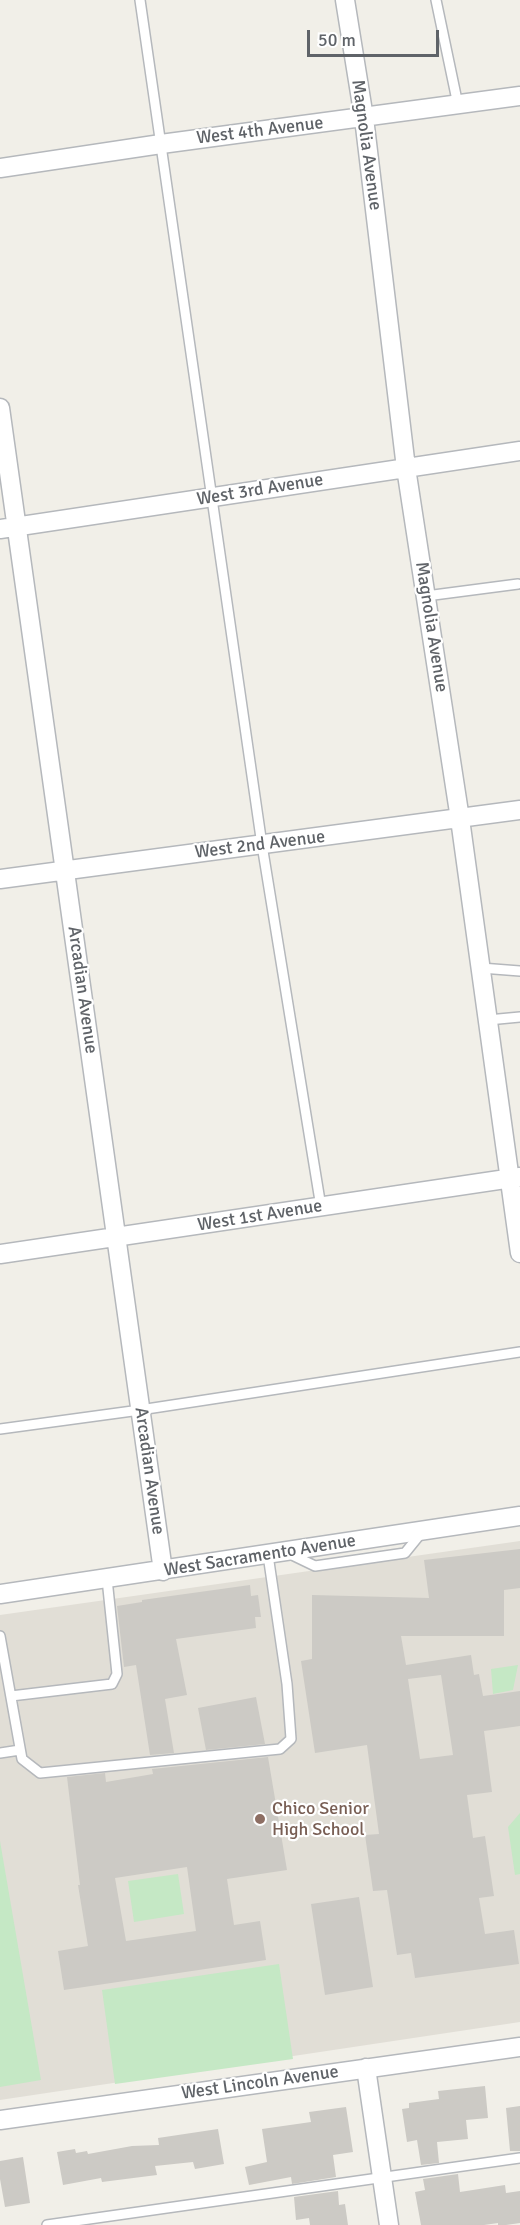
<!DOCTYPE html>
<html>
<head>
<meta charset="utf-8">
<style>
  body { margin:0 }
  #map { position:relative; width:520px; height:2225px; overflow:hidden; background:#f1efe8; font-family:Signika,sans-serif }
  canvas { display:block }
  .scale { position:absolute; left:307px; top:30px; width:132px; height:27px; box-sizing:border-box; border:3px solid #5f6368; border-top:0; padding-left:8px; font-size:18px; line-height:21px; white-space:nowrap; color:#5f6368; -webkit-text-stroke:4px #fff; paint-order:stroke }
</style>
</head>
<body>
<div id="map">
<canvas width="520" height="2225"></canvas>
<div class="scale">50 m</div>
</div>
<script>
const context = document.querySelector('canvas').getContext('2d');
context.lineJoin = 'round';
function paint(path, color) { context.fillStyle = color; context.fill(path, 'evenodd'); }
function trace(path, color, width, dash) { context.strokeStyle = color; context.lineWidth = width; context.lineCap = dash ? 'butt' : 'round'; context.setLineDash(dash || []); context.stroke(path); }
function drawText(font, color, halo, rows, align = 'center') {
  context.font = font + ' Signika,sans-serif'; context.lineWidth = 4.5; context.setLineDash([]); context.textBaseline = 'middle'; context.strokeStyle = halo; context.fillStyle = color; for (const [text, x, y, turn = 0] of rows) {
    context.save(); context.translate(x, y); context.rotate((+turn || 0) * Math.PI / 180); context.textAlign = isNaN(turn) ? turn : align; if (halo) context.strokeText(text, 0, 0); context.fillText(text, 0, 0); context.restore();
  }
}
paint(new Path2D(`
  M520,1541V2022L0,2100V1615Z`), '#e1ded6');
paint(new Path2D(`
  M518,1665L513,1690L493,1694L491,1669Z
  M520,1813V1874L515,1875L508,1827Z
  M0,1841L41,2080L0,2087Z
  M178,1874L184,1914L134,1922L128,1881Z
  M279,1964L293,2059L115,2084L102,1990Z`), '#c5e8c5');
paint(new Path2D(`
  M520,1549V1588L504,1590V1636H401L406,1665L471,1655L474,1675L479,1674L483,1696L520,1691V1726L484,1731L492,1792L467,1795L473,1838L485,1836L494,1896L479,1898L485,1934L514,1930L519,1964L415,1978L411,1953L397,1955L387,1890L373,1891L365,1835L379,1834L367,1745L315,1753L301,1661L312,1659V1595L429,1598L424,1560ZM441,1675L453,1755L420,1759L408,1679Z
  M250,1585L251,1596L258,1595L261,1617H255L256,1628L176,1639L187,1695L165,1699L174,1753L150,1755L136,1665L124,1667L117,1606L142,1602V1600Z
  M256,1697L265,1744L206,1750L198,1708Z
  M268,1757L287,1870L227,1879L234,1925L260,1921L266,1960L64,1990L58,1951L88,1946L78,1885H80L67,1777L105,1773L106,1782L153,1774L152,1769ZM187,1867L196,1931L126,1941L115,1878Z
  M359,1897L373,1987L325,1995L311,1904Z
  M485,2086L488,2118L466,2120L468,2139L437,2142L439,2163L421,2165L417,2140L407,2142L402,2109L409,2108V2103L439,2099L438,2091Z
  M520,2106V2151H510L506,2108Z
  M346,2107L353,2152L333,2155L336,2177L292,2184L291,2177L249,2185L245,2167L267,2162L262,2129L311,2122L309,2112Z
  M218,2129L224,2164L195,2169L193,2162L155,2166L157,2175L102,2182L101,2178L63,2185L57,2152L75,2149L76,2153L87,2151L88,2154L132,2146L159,2145L158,2138Z
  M23,2157L30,2203L5,2207L0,2179V2161Z
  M458,2174L460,2192L505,2185L506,2193L520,2191V2223L506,2225H498V2223L484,2225H421L415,2192L425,2190L423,2179Z
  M338,2191L339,2205L345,2204L348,2225H310L309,2218L296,2220L294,2197Z`), '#cccac5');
const service = new Path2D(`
  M140,0L262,845L321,1207
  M436,0L458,105
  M426,596L518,584
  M481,968L520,971
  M488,1020L520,1017
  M0,1429L140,1410L520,1352
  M288,1553L315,1566L405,1553L422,1532
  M0,1636L22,1759L40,1773L280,1749L291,1739L287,1684L268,1555
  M11,1696L112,1684L117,1674L107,1579
  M0,1753L20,1750
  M47,2225L520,2158`);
const minor = new Path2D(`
  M345,0L364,118L406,468L460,819L520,1253
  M0,168L161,144L520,96
  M0,408L163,1571
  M0,529L520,451
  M0,879L520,810
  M0,1254L520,1177
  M0,1594L520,1516
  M366,2068L389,2225
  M0,2120L520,2047`);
trace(service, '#b5b8bc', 12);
trace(minor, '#b5b8bc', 21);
trace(service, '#fff', 9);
trace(minor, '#fff', 18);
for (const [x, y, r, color] of [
  [260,1819,6,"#8d6e63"]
]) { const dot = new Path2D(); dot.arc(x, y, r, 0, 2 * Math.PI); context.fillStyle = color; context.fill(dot); trace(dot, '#fff', 2); }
drawText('18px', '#5f6368', '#fff', [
  ["West 4th Avenue",260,131,-7],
  ["Magnolia Avenue",366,145,82],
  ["West 3rd Avenue",260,490,-9],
  ["Magnolia Avenue",431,627,81],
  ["West 2nd Avenue",260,845,-7],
  ["Arcadian Avenue",82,990,82],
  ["West 1st Avenue",260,1216,-9],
  ["Arcadian Avenue",149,1471,82],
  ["West Sacramento Avenue",260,1556,-9],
  ["West Lincoln Avenue",260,2083,-8]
]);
drawText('18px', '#785e54', '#fff', [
  ["Chico Senior",272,1809],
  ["High School",272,1830]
], 'left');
</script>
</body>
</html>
